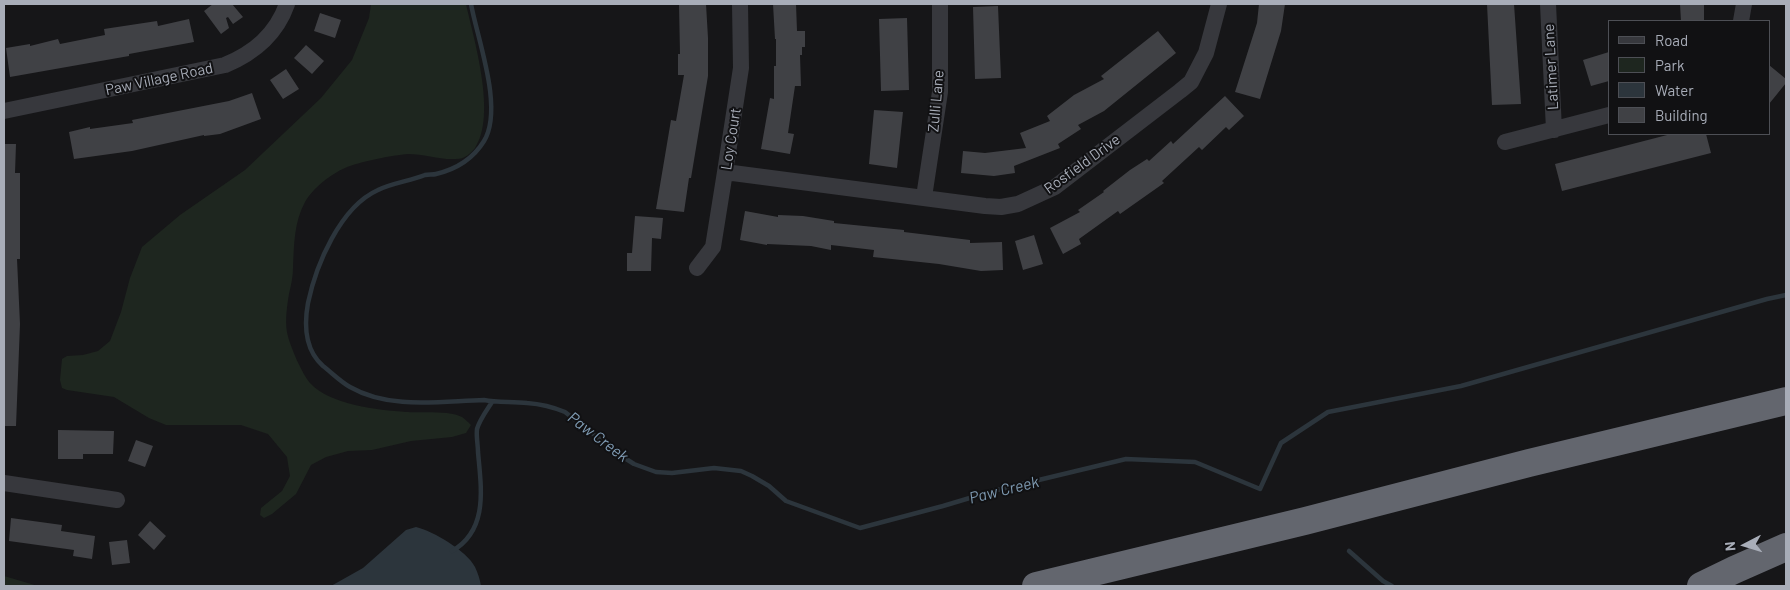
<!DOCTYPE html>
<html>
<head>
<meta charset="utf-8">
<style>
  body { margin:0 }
  #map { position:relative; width:1790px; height:590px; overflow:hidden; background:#161618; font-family:Barlow,sans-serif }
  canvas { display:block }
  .frame { position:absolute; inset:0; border:5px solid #a8adb8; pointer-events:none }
  .legend { position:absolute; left:1608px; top:20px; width:162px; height:115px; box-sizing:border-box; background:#111113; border:1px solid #4d4f55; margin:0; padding:6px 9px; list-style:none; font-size:15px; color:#a8adb8 }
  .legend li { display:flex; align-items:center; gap:10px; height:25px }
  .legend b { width:25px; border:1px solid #4d4f55 }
  .north { position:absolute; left:1720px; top:520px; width:50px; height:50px; -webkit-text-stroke:4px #111113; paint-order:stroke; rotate:265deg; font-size:14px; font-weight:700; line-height:20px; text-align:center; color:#a8adb8 }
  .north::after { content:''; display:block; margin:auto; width:18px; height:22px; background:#a8adb8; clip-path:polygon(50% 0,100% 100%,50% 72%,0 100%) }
</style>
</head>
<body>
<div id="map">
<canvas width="1790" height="590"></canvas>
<div class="frame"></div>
<ul class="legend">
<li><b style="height:6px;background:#37383d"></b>Road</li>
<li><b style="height:14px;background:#1e261f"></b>Park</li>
<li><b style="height:14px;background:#2c353c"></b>Water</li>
<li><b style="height:14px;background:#404145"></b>Building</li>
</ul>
<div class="north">N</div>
</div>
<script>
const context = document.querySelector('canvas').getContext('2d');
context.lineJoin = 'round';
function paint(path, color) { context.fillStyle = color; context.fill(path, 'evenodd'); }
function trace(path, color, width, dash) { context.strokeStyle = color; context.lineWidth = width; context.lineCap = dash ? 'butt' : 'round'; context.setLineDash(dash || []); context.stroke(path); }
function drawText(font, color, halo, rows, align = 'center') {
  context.font = font + ' Barlow,sans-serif'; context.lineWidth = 4; context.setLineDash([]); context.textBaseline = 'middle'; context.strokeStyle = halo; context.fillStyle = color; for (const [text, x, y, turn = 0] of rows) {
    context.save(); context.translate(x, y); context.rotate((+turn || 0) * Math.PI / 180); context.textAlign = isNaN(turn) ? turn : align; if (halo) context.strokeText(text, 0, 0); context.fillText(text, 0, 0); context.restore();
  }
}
paint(new Path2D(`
  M371,4H466C474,40 497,115 475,148C470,154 465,159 456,159C440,160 424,154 408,154C393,155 358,162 345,168C331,174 313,188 305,202C294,222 294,245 293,268C293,277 291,285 289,294C287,306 285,320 287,332C289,344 302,374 310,383C330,405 378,410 406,412C420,413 450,410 462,417C465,419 468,422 471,425L466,433L452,437L411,441L372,450L348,451L326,457L311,465L296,494L272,514L264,518L260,515L261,508L282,491L290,476L287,457L268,434L241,425H166L149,418L114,397L67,390L62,388L60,380L62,359L67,356L83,355L98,351L110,341L121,312L130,278L142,247L180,215L245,170L321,98L352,60L369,18Z
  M4,576L38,586H4Z`), '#1e261f');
paint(new Path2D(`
  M416,527C433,531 467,551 475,567C478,573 480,580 481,586H331L363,568L406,530Z`), '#2c353c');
trace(new Path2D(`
  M471,4C477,38 504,108 484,141C473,159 457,169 436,174C433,175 428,174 425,175C410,181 392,183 378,190C340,207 316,265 308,303C304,325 305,350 323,366C332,373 341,382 350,387C390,410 441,401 484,400C498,403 513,401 527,403C540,404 553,407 565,412L623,457L634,464L656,472L672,473L714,468L741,471L752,476L769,486L786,501L860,528L943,506L993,491L1126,459L1195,462L1260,489L1281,443L1328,412L1461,386L1767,299L1786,295
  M452,551C489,530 481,487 478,452C478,445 476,436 477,429C480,419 487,410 492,402
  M1349,551L1383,581L1392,586`), '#2c353c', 4.5);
paint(new Path2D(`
  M213,4H232L243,17L233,24L228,17L226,18L229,28L221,34L204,11Z
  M679,4H706L708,38V76L691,178H689L684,212L656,209L671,120L676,121L684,75H678V54H680Z
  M773,4H796L797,31H805V47H802V55H800L801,86H795L788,133L794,134L790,154L761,149L770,98L774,99V66H776V39H775Z
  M1259,4H1285L1281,31L1260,99L1235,92L1257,23Z
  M1487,4H1514L1521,104L1492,105Z
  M1680,4H1704V21H1681Z
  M998,6L1001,78L975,79L973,7Z
  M320,13L341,20L335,38L314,31Z
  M907,18L909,90L881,91L879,19Z
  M189,19L194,42L129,54V56L10,77L6,48L30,44V46L58,39L60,44L105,35L104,29L157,21L158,26Z
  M1158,31L1176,53L1104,111L1078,125L1081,129L1058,144L1060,148L1014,166L1015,173L994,176L961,173L963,151L985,153L1026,148L1020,133L1050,121L1047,116L1074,95L1104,79L1101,76Z
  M306,45L324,61L312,74L294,58Z
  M1609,52V81L1591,86L1583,60Z
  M1769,65L1786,79V83L1769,104Z
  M286,69L299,89L283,99L270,80Z
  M252,93L261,119L220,134L204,136V135L132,151L74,159L69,132L90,127V129L133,123L132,120L229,101Z
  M1225,96L1244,116L1229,130L1226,127L1202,150L1199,147L1162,181L1164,183L1120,214L1118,211L1079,239L1081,244L1063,254L1050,228L1080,212L1078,210L1104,192L1103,191L1130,170L1147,159L1149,161L1171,141L1173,144Z
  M874,110L903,112L897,168L869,164Z
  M1671,134H1706L1711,153L1562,191L1555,164Z
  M4,144H16L15,173H20V259H17L20,324L16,426H4Z
  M745,211L778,217V215L803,216L834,221V223L904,230V232L970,240V243L1002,242L1003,270L981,271L939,264L873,257L874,250L831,245V250L811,246L767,244V245L740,240Z
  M635,216L663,218L661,239L652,238L651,271H627V253H632Z
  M1034,235L1043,264L1023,270L1015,241Z
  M58,430L114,431L113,454H83V459H58Z
  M136,440L153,446L145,467L128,461Z
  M11,518L62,525L61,531L95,536L92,559L73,556L74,550L9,541Z
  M150,521L166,536L154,550L138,535Z
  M127,540L130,563L112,565L109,542Z`), '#404145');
trace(new Path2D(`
  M1548,4L1554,130
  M1741,21L1744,4
  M4,111L225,65C254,53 276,35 287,4
  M1505,142L1609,115
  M725,172L985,206L1001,207L1018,204L1055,187L1180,91L1191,82L1206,53L1219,4
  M924,197L940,92V4
  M697,268L713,247L725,172L741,68L740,4
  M4,483L117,500`), '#37383d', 16);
trace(new Path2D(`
  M1036,586L1305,521L1529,463L1786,401
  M1701,586L1734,570L1786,547`), '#63666e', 28);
drawText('15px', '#a8adb8', '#111113', [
  ["Latimer Lane",1551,67,-93],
  ["Paw Village Road",159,79,-12],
  ["Zulli Lane",936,101,-85],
  ["Loy Court",731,139,-81],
  ["Rosfield Drive",1082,164,-36]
]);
drawText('italic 16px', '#7f9bb3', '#111113', [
  ["Paw Creek",598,437,37],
  ["Paw Creek",1004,490,-14]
]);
</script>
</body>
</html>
